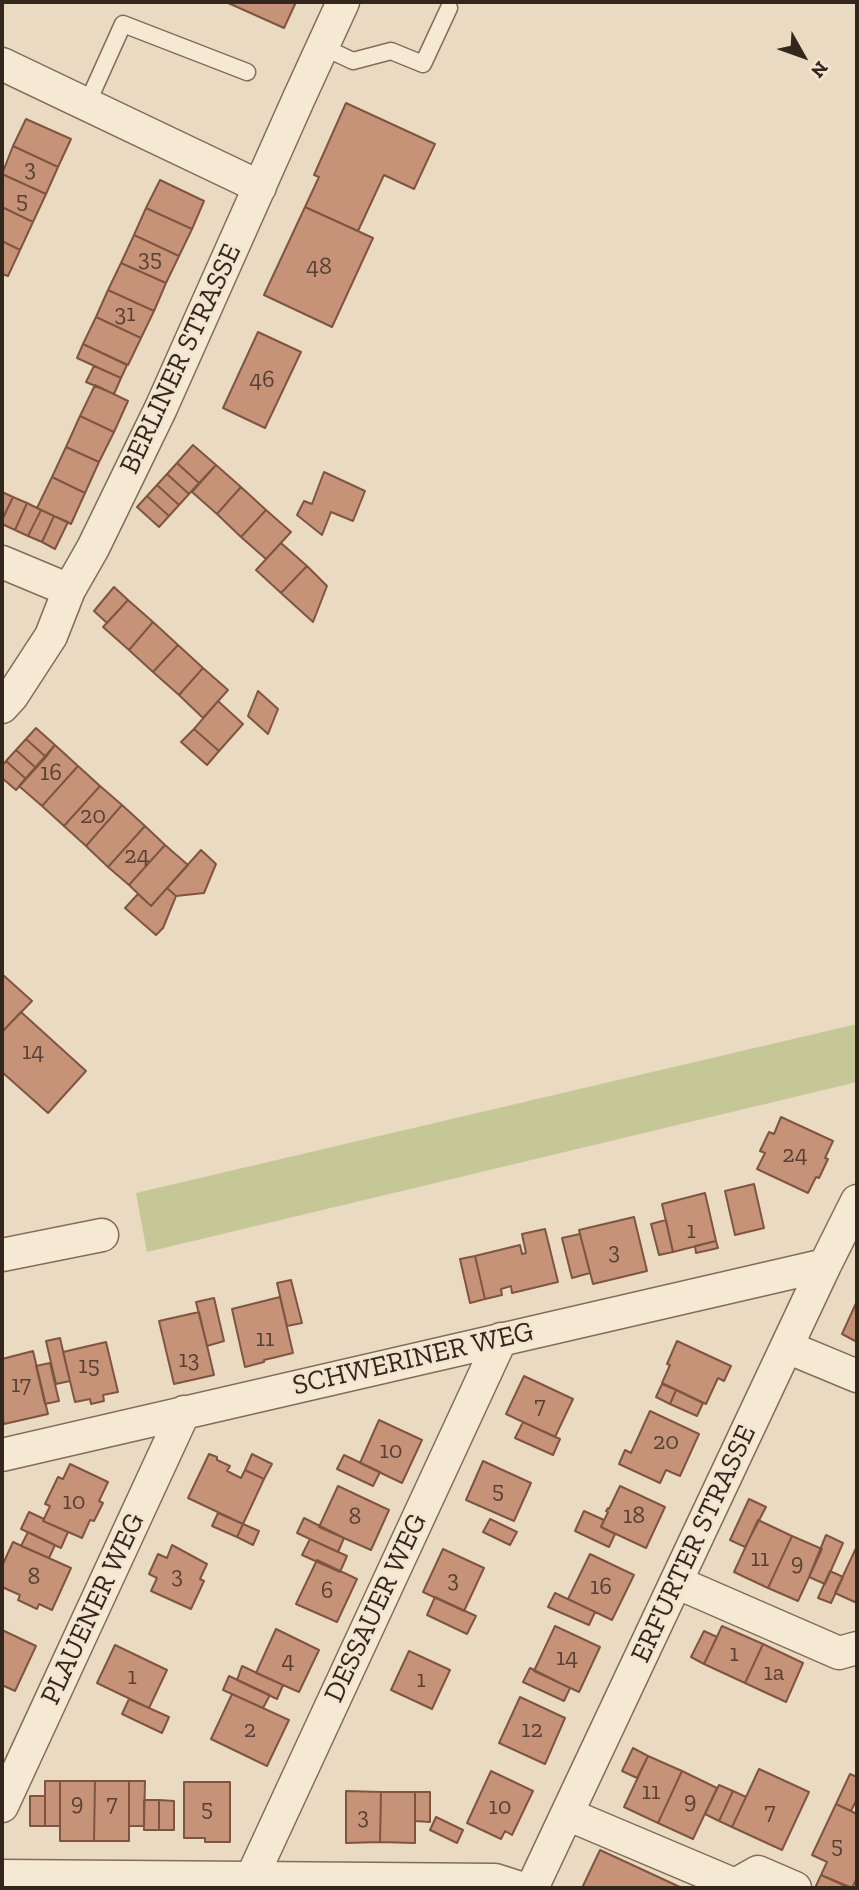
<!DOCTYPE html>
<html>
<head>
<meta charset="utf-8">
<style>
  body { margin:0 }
  #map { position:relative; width:859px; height:1890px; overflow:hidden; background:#eadac1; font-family:"Zilla Slab",serif }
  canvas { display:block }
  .frame { position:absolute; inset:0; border:4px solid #33261d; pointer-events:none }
  .north { position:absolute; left:768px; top:21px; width:70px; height:70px; -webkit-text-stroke:5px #f2e5d0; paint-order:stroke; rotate:130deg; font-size:19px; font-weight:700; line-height:28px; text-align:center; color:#33261d }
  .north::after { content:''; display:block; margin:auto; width:24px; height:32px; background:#33261d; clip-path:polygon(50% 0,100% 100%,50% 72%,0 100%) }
</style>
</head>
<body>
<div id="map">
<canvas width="859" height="1890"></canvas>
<div class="frame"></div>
<div class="north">N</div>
</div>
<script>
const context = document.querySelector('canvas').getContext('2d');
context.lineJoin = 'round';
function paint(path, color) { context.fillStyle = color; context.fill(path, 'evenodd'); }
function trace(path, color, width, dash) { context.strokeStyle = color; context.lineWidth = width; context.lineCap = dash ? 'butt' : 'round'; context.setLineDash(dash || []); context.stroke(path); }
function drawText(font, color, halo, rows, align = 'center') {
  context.font = font + ' "Zilla Slab",serif'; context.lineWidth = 5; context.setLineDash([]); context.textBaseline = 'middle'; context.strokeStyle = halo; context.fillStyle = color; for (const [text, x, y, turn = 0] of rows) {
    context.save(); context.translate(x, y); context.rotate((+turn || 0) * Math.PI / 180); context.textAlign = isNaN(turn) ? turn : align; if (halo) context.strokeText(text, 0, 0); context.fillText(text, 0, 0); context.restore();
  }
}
paint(new Path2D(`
  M857,1024V1082L147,1252L136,1193Z`), '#c5c796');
const building = new Path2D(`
  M226,2H296L284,28Z
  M346,103L435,144L414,189L384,175L358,231L305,207L319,177L314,175Z
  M26,119L71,139L58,167L13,146Z
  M13,146L58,167L46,194L2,174Z
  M2,174L46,194L33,222L2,207Z
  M160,180L204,201L192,229L146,208Z
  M2,207L33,222L20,250L2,241Z
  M305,207L373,238L332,327L264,295Z
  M146,208L192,229L179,256L134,235Z
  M134,235L179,256L166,283L121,263Z
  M2,241L20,250L8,276L2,274Z
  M121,263L166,283L154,311L108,290Z
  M108,290L154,311L141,338L96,317Z
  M96,317L141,338L128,365L83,344Z
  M258,332L301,352L265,428L223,408Z
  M83,344L127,365L121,378L77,358Z
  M94,366L121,378L114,394L86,382Z
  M95,385L128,401L114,432L80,416Z
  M80,416L114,432L99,462L66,447Z
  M193,445L216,465L199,483L177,463Z
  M66,447L99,462L85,493L52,477Z
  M177,463L199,483L189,494L167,474Z
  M216,465L241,487L217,514L192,492Z
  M324,472L365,491L353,521L331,512L322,535L297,515L304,501L312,504Z
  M167,474L189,494L179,505L157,485Z
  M52,477L85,493L71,524L37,508Z
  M157,485L179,505L169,516L147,496Z
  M241,487L266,510L241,537L217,514Z
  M2,492L13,497L2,520Z
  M147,496L169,516L159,527L137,507Z
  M13,497L27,503L15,530L2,524V520Z
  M27,503L41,510L28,536L15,530Z
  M41,510L54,516L42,542L28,536Z
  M266,510L291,532L266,559L241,537Z
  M54,516L68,522L55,549L42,542Z
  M281,543L307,566L281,593L256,570Z
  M307,566L327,586L313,622L281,593Z
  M114,587L128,600L107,623L94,611Z
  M128,600L153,622L129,650L103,627Z
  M153,622L178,645L153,672L129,650Z
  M178,645L203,668L179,695L153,672Z
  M203,668L228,690L203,718L179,695Z
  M258,691L278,709L268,734L248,716Z
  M218,701L243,724L219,751L194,729Z
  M36,728L55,745L46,757L26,739Z
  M194,729L219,751L207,765L181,742Z
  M26,739L46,757L36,768L16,750Z
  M55,745L78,766L42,806L19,786Z
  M16,750L36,768L26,779L6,761Z
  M6,761L26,779L16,790L2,778V766Z
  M78,766L100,786L64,826L42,806Z
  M100,786L122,805L86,846L64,826Z
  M122,805L145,826L108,867L86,846Z
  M145,826L165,845L129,885L108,867Z
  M165,845L188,865L151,906L129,885Z
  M201,850L216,864L204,893L176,896L167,888Z
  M167,888L176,896L163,928L156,935L125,908L138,894L151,906Z
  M2,974L32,1001L2,1032Z
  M21,1012L86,1071L48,1113L2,1072V1032Z
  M781,1117L833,1141L825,1158L828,1159L819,1178L816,1177L808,1193L757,1169L765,1153L760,1151L769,1132L774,1134Z
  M754,1184L764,1228L735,1235L725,1191Z
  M705,1193L716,1241L673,1252L662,1204Z
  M634,1217L647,1271L593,1284L579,1230Z
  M666,1220L673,1252L659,1255L651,1224Z
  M545,1229L558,1282L512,1293L511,1286L501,1289L502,1295L485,1299L475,1256L520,1245L522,1254L526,1253L522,1234Z
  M580,1234L590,1273L572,1278L562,1238Z
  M716,1241L718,1248L696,1253L695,1246Z
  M475,1256L485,1299L470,1303L460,1259Z
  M291,1280L302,1323L287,1326L277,1283Z
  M280,1297L293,1353L264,1360V1362L245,1367L232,1309Z
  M214,1298L224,1341L207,1346L196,1302Z
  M857,1301V1342L842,1334Z
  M199,1312L214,1375L174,1384L159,1321Z
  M60,1338L70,1381L56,1384L46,1341Z
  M677,1341L731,1366L724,1381L718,1378L706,1404L662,1383L670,1365L667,1364Z
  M106,1342L118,1392L103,1395L104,1401L91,1404L90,1399L75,1402L63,1352Z
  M33,1351L48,1414L4,1424L2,1415V1359Z
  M50,1363L59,1401L45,1404L36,1366Z
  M524,1376L573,1399L555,1437L506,1414Z
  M662,1384L676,1390L670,1404L656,1397Z
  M676,1390L703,1403L697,1416L670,1404Z
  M650,1411L699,1434L680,1476L666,1470L660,1483L619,1464L625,1450L631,1453Z
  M379,1420L422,1440L402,1483L360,1463Z
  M523,1422L560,1439L553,1455L515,1438Z
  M209,1454L217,1457V1460L230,1466L227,1471L241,1478L245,1470L264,1479L243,1524L188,1498Z
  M252,1454L272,1464L264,1479L245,1470Z
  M344,1455L380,1472L373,1486L337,1469Z
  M483,1461L531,1483L514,1521L466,1500Z
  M70,1464L108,1482L99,1501L103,1503L94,1521L90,1520L82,1538L43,1521L50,1506L45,1504L58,1477L63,1479Z
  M338,1486L389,1510L371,1550L319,1527Z
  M620,1486L665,1507L646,1548L601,1527L608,1512L606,1511L608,1508L609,1509Z
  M749,1499L766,1507L745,1547L730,1540Z
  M584,1511L604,1520L601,1527L615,1534L609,1547L575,1531Z
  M29,1512L44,1519L43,1521L68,1532L61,1548L21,1529Z
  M218,1513L243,1524L237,1537L212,1526Z
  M304,1518L344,1538L338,1552L297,1533Z
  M490,1519L517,1532L510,1545L483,1532Z
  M758,1520L792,1536L768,1588L734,1572Z
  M243,1524L259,1531L253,1545L237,1537Z
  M28,1532L55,1545L49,1558L21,1546Z
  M826,1535L843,1543L825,1584L809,1577Z
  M792,1536L822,1549L798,1601L768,1588Z
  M310,1539L347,1556L340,1572L302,1555Z
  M13,1542L71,1568L52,1610L39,1604L37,1609L18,1600L20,1595L2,1587V1566Z
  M172,1545L207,1564L200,1579L204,1581L191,1609L151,1591L157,1578L149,1574L158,1554L167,1558Z
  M857,1546V1603L835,1593Z
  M443,1549L484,1568L464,1611L423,1592Z
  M590,1554L634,1575L612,1620L568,1599Z
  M317,1560L357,1579L337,1622L296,1604Z
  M830,1571L843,1577L831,1603L818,1598Z
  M555,1593L595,1612L589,1625L548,1607Z
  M435,1597L476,1616L467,1634L427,1615Z
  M555,1626L600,1647L579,1692L534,1671Z
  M722,1626L763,1644L745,1683L704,1664Z
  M276,1629L319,1650L299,1692L256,1673Z
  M2,1630L36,1646L15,1691L2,1685Z
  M704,1631L717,1637L704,1664L691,1657Z
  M763,1644L803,1663L786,1702L745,1683Z
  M115,1645L167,1670L149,1708L97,1683Z
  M409,1651L450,1670L432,1709L391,1690Z
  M242,1666L283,1685L277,1699L237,1680Z
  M530,1668L570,1688L564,1701L523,1682Z
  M229,1676L270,1695L263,1708L223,1690Z
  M232,1694L289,1720L267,1766L211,1739Z
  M520,1697L565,1718L545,1764L499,1743Z
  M129,1699L169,1717L162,1733L122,1714Z
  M633,1748L648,1756L637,1778L622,1771Z
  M648,1756L682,1771L658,1823L624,1807Z
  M759,1769L809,1792L782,1850L732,1827Z
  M491,1771L533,1791L512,1835L505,1831L501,1839L467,1823Z
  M682,1771L717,1788L693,1839L658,1823Z
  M850,1774L857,1777V1799L851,1811L836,1804Z
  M45,1781H60V1826H45Z
  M60,1781H95L94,1841H60Z
  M95,1781H129V1841H94Z
  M129,1781H145L144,1826H129Z
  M184,1782H230V1842H205V1838H184Z
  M719,1785L733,1791L719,1821L705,1814Z
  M346,1791L381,1792L380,1842L346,1843Z
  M733,1791L746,1797L732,1827L719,1821Z
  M381,1792H415V1843L380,1842Z
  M415,1792H430V1822L415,1821Z
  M30,1796H45V1826H30Z
  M144,1800H159V1830H144Z
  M159,1800L174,1801V1830H159Z
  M836,1804L857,1814V1878L852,1888L821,1875L827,1862L812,1855Z
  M436,1817L463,1830L457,1843L430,1830Z
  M600,1850L682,1888H582Z
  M821,1875L850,1888H815Z`);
paint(building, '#c69379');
trace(building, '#7f5542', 2);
const service = new Path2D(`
  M323,47L353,61L391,51L423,64L449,8
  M87,104L123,24L247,72`);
const minor = new Path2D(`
  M2,64L260,187
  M2,562L69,590
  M2,707L12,696L51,636L69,590L93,548L161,408L299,98L343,2
  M2,1255L102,1235
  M787,1347L857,1376
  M2,1455L825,1265
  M676,1582L839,1653L857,1648
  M2,1806L184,1412
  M567,1814L735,1885L758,1872L795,1888
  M2,1876L495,1880L520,1888
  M252,1877L501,1339
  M532,1888L825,1265L857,1201`);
trace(service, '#826c5a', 19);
trace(minor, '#826c5a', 35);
trace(service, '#f6e9d3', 16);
trace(minor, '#f6e9d3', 32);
drawText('24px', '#584134', null, [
  ["3",30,169],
  ["5",22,201],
  ["35",150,259],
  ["48",319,267],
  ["31",125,314],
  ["46",262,380],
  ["16",51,773],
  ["20",93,816],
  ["24",137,856],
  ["14",33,1052],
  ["24",795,1155],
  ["1",691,1231],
  ["3",614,1252],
  ["11",265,1339],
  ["13",189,1360],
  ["15",89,1366],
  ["17",21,1385],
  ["7",540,1406],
  ["20",666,1442],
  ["10",391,1451],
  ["5",498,1491],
  ["10",74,1502],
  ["18",634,1516],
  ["8",355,1517],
  ["11",760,1559],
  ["9",797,1563],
  ["3",177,1576],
  ["8",34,1577],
  ["3",453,1580],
  ["16",601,1587],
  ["6",327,1591],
  ["1",734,1654],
  ["14",567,1658],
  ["4",288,1661],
  ["1a",774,1673],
  ["1",132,1677],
  ["1",421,1680],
  ["2",250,1730],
  ["12",532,1730],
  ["11",651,1792],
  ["9",690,1801],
  ["9",77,1803],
  ["7",112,1804],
  ["10",500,1807],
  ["5",207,1809],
  ["7",770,1812],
  ["3",363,1817],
  ["5",837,1846]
]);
drawText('28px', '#33261d', '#f2e5d0', [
  ["BERLINER STRASSE",181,359,-65],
  ["SCHWERINER WEG",413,1359,-13],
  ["ERFURTER STRASSE",694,1544,-65],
  ["DESSAUER WEG",376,1608,-65],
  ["PLAUENER WEG",93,1609,-65]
]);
</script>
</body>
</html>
